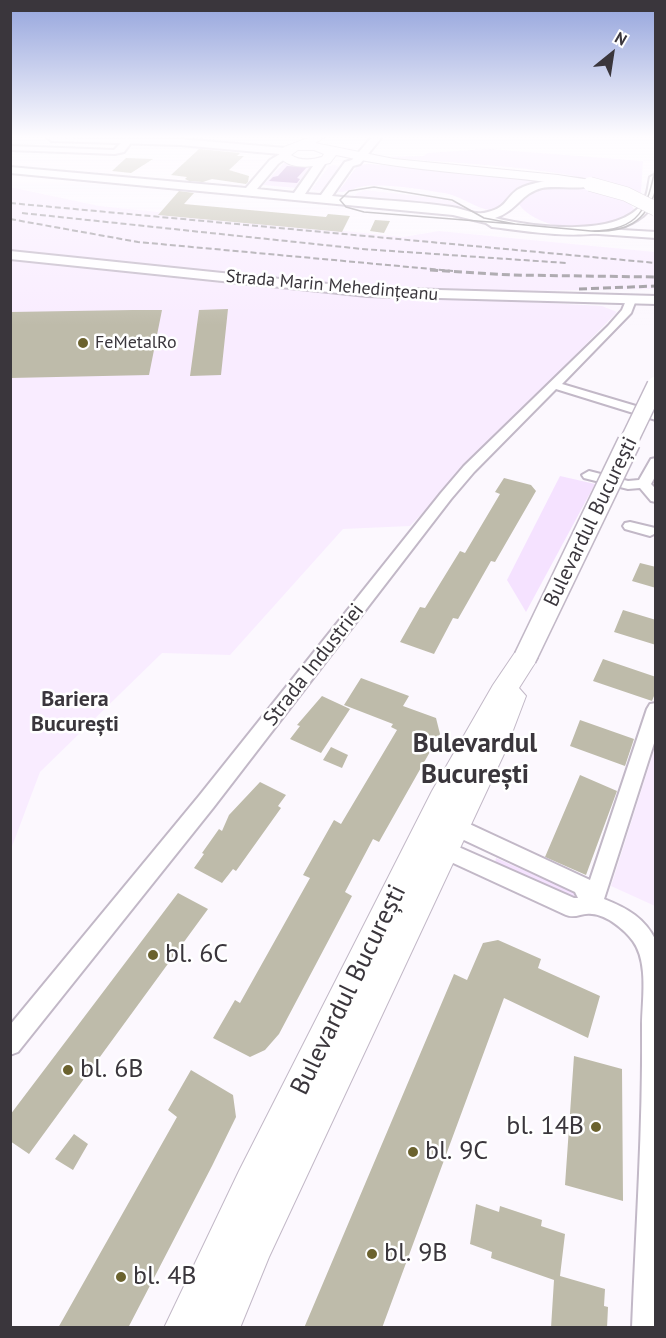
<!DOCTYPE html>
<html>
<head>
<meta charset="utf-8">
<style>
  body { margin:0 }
  #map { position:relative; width:666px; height:1338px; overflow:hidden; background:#fcf8fe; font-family:"PT Sans",sans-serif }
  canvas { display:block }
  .frame { position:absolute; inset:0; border:12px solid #3a363c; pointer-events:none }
  .north { position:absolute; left:582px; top:24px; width:60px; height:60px; -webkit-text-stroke:4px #fff; paint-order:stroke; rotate:30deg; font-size:16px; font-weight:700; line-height:24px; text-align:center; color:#3a363c }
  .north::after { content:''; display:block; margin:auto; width:21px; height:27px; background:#3a363c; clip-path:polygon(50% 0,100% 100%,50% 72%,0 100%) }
</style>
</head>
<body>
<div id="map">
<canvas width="666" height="1338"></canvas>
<div class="frame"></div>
<div class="north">N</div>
</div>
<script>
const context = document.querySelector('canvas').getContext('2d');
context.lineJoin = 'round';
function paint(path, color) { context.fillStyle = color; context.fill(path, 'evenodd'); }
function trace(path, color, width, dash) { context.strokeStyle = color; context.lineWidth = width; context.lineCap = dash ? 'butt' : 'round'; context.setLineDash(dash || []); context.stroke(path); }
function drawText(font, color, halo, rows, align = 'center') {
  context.font = font + ' "PT Sans",sans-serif'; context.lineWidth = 5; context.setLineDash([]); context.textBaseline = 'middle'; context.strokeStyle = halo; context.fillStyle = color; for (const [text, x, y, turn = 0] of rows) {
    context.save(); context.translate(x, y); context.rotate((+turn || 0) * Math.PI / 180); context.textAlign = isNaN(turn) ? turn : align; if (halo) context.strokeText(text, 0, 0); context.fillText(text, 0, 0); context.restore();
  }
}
paint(new Path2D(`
  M335,165L341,168L323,191L311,190L329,166Z
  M10,187L99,206L403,237L439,231L655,252V289L518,291L389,290L11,251Z
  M365,190L445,199L461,205L464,208L354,197L357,193Z
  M11,260L261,287L602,306L617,312L410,526L343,529L230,655L162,653L40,772L11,849Z
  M655,747V906L611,886Z`), '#f9ecff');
paint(new Path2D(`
  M488,149L643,161L641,193C558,165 468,165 382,157L424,156L427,153Z
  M285,162L315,165L296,188L263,185Z
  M369,164L382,165L551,180C536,189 510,208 494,210C480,212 461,195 443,193C418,189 390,184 365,186C355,187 347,193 338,192L358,165Z
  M588,186L629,201L635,211L633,214C623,218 613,225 602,228C581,234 530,224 519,204L520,198L538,188Z
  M560,476L595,484L526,612L507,580Z
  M496,858L576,893L574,897L495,863Z`), '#f5e2ff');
paint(new Path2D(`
  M287,166L307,167L297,178L300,179L297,183L269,181L273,177L278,176Z`), '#b78dcb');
paint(new Path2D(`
  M199,149L240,153L237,156H244L229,170L249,176L248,182L246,184L212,179L203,182L189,181L185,179L187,177L171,175Z
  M126,158L153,159L131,173L112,171Z
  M179,191L194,193L184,204L326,217L328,214L350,216L342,232L158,215Z
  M375,220L390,221L384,233L370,231Z
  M228,309L221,375L190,376L199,310Z
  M133,310H162L149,375L10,378V312Z
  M504,478L531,485L536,491L495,562L491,561L458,619L453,618L434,654L400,642L420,607L425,608L460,551L465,553L500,494L495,492Z
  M640,563L656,567V588L632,581Z
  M623,610L656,620V645L614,632Z
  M603,659L656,677V691L652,701L593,681Z
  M361,678L409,696L403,706L436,718L440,734L379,842L373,839L345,892L352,896L279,1034L265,1050L250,1057L213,1038L235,1000L240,1003L310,878L303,875L334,820L341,824L397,730L391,727L393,724L344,705Z
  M322,696L350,709L321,753L290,739L300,726L297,725Z
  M580,720L634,739L625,766L570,746Z
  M331,747L348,755L342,768L323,760Z
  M580,775L617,791L586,875L545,857Z
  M260,782L286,795L278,806L281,808L236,871L233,869L222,883L194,868L204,854L202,853L219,829L222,831L229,815Z
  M178,893L208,909L29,1154L10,1141V1115Z
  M498,940L541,959L538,968L600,996L588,1038L504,998L382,1328H304L454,974L467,980L483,943Z
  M574,1056L622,1069L623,1201L565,1185Z
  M191,1070L233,1095L236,1117L212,1166L128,1328H58L177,1117L168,1110Z
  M74,1134L88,1144L73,1170L55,1159Z
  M476,1204L499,1212L500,1206L542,1220L541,1226L565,1234L560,1276L605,1289L604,1306L608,1307L607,1328H551L554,1280L491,1258L492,1252L470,1244Z`), '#bebbaa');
const street = new Path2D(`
  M126,138L133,140L124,152L115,154L10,150V146L114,150Z
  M587,228L656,232V238L584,233V229Z
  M631,297L636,300L631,313L562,384L656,412V420L556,389L474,472L451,499L213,808L18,1052L10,1055V1025L199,796L441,493L464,466L608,326L622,310L627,298Z
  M656,458V475L651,484L656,489V502L651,501L640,488L628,489L584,478L582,475L589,471L628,481L639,480L651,459Z
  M630,522L655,528L656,533L650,536L625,529L623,526L625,523Z
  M656,703V737L604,899C627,908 645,918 656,941V1328H632C636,1227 643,1127 642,1026C642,1001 649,963 633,941C625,930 607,915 592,914C582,912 576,919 566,915L438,856L435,850L438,844L445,841L574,898H578L575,892L449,833L446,827L449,821L456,819L463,821L590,880L647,709L650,704Z`);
const secondary = new Path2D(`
  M47,138L180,139L285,148L290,151L287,154L289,156L278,164L257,189L294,193L318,159L322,158L327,161L305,194L321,195L345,162L352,160L371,138H381L360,164L353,166L332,196C372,200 413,201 452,207C465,209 476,216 488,212C507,207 505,199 517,190C531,181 580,173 593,184C585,191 555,185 542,188C521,193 517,211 495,218C532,227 616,238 642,204C648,196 648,185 650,177L656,174C656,182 658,194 655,202C653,208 647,212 643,216C606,246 536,232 492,227L486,223L453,215L10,173V167L246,188L270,160L280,154L180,145L52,141Z
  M10,251L367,288L656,296V304L367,296L10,259Z`);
const primary = new Path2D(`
  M308,138H324L315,143L394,159L558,175L590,180L596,184L590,188C506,174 420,174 336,155L330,163C313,167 291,171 278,156L284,147ZM298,150H314L324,154L322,157C311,160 300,161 291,155Z
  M525,649L534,651L538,658L519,688L526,696L504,754L269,1257L240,1328H164L239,1171L432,791L493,685L516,651Z`);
trace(street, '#c2b8c7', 4);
trace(secondary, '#c2b8c7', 4);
trace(primary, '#c2b8c7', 2);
paint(street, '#fff');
paint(secondary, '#fff');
paint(primary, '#fff');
trace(new Path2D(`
  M374,187L452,200L484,218L515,224L364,212L346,207L340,200L349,191Z
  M515,224L591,231
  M515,224L591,231
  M591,231C641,231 647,208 656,165
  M591,231C625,233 646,223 656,189`), '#949096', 1.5);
trace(new Path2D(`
  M10,203L656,263
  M22,213L362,249L566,263
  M10,219L138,242L453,271`), '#949096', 2, [6, 3]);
trace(new Path2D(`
  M430,270L512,275L656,277
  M579,289L656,286`), '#949096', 3, [8, 4]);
const primaryBridgeFar2 = new Path2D(`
  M590,184L626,194L656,209`);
const primaryBridgeFar1 = new Path2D(`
  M628,443L656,385`);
const primaryBridge = new Path2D(`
  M525,658L629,442`);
trace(primaryBridgeFar2, '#c2b8c7', 15, []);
trace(primaryBridgeFar1, '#c2b8c7', 20, []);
trace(primaryBridge, '#c2b8c7', 25, []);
trace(primaryBridgeFar2, '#fff', 14);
trace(primaryBridgeFar1, '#fff', 17);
trace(primaryBridge, '#fff', 22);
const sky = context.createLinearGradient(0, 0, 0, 325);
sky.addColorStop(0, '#94a4dc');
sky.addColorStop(0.42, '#fefcff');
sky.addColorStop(1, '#fefcff00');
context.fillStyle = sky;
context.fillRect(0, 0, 666, 325);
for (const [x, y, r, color] of [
  [83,343,6,"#6b622e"],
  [153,955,6,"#6b622e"],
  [68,1070,6,"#6b622e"],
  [596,1127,6,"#6b622e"],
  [413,1152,6,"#6b622e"],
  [372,1254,6,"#6b622e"],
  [121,1277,6,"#6b622e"]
]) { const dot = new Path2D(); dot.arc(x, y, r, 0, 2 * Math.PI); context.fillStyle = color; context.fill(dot); trace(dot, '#fff', 2); }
drawText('18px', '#3a363c', '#fff', [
  ["Strada Marin Mehedințeanu",332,286,5]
]);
drawText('18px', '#3a363c', '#fff', [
  ["FeMetalRo",95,343]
], 'left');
drawText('21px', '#3a363c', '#fff', [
  ["Bulevardul București",591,522,-64],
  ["Strada Industriei",314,665,-52]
]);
drawText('bold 22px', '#3a363c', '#fff', [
  ["Bariera",75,700],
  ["București",75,725]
]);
drawText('26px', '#3a363c', '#fff', [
  ["bl. 6C",165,955],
  ["bl. 6B",80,1070],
  ["bl. 14B",584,1127,"right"],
  ["bl. 9C",425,1152],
  ["bl. 9B",384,1254],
  ["bl. 4B",133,1277]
], 'left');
drawText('26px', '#3a363c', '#fff', [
  ["Bulevardul București",349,990,-64]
]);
drawText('bold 27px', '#3a363c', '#fff', [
  ["Bulevardul",475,744],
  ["București",475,775]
]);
</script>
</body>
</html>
